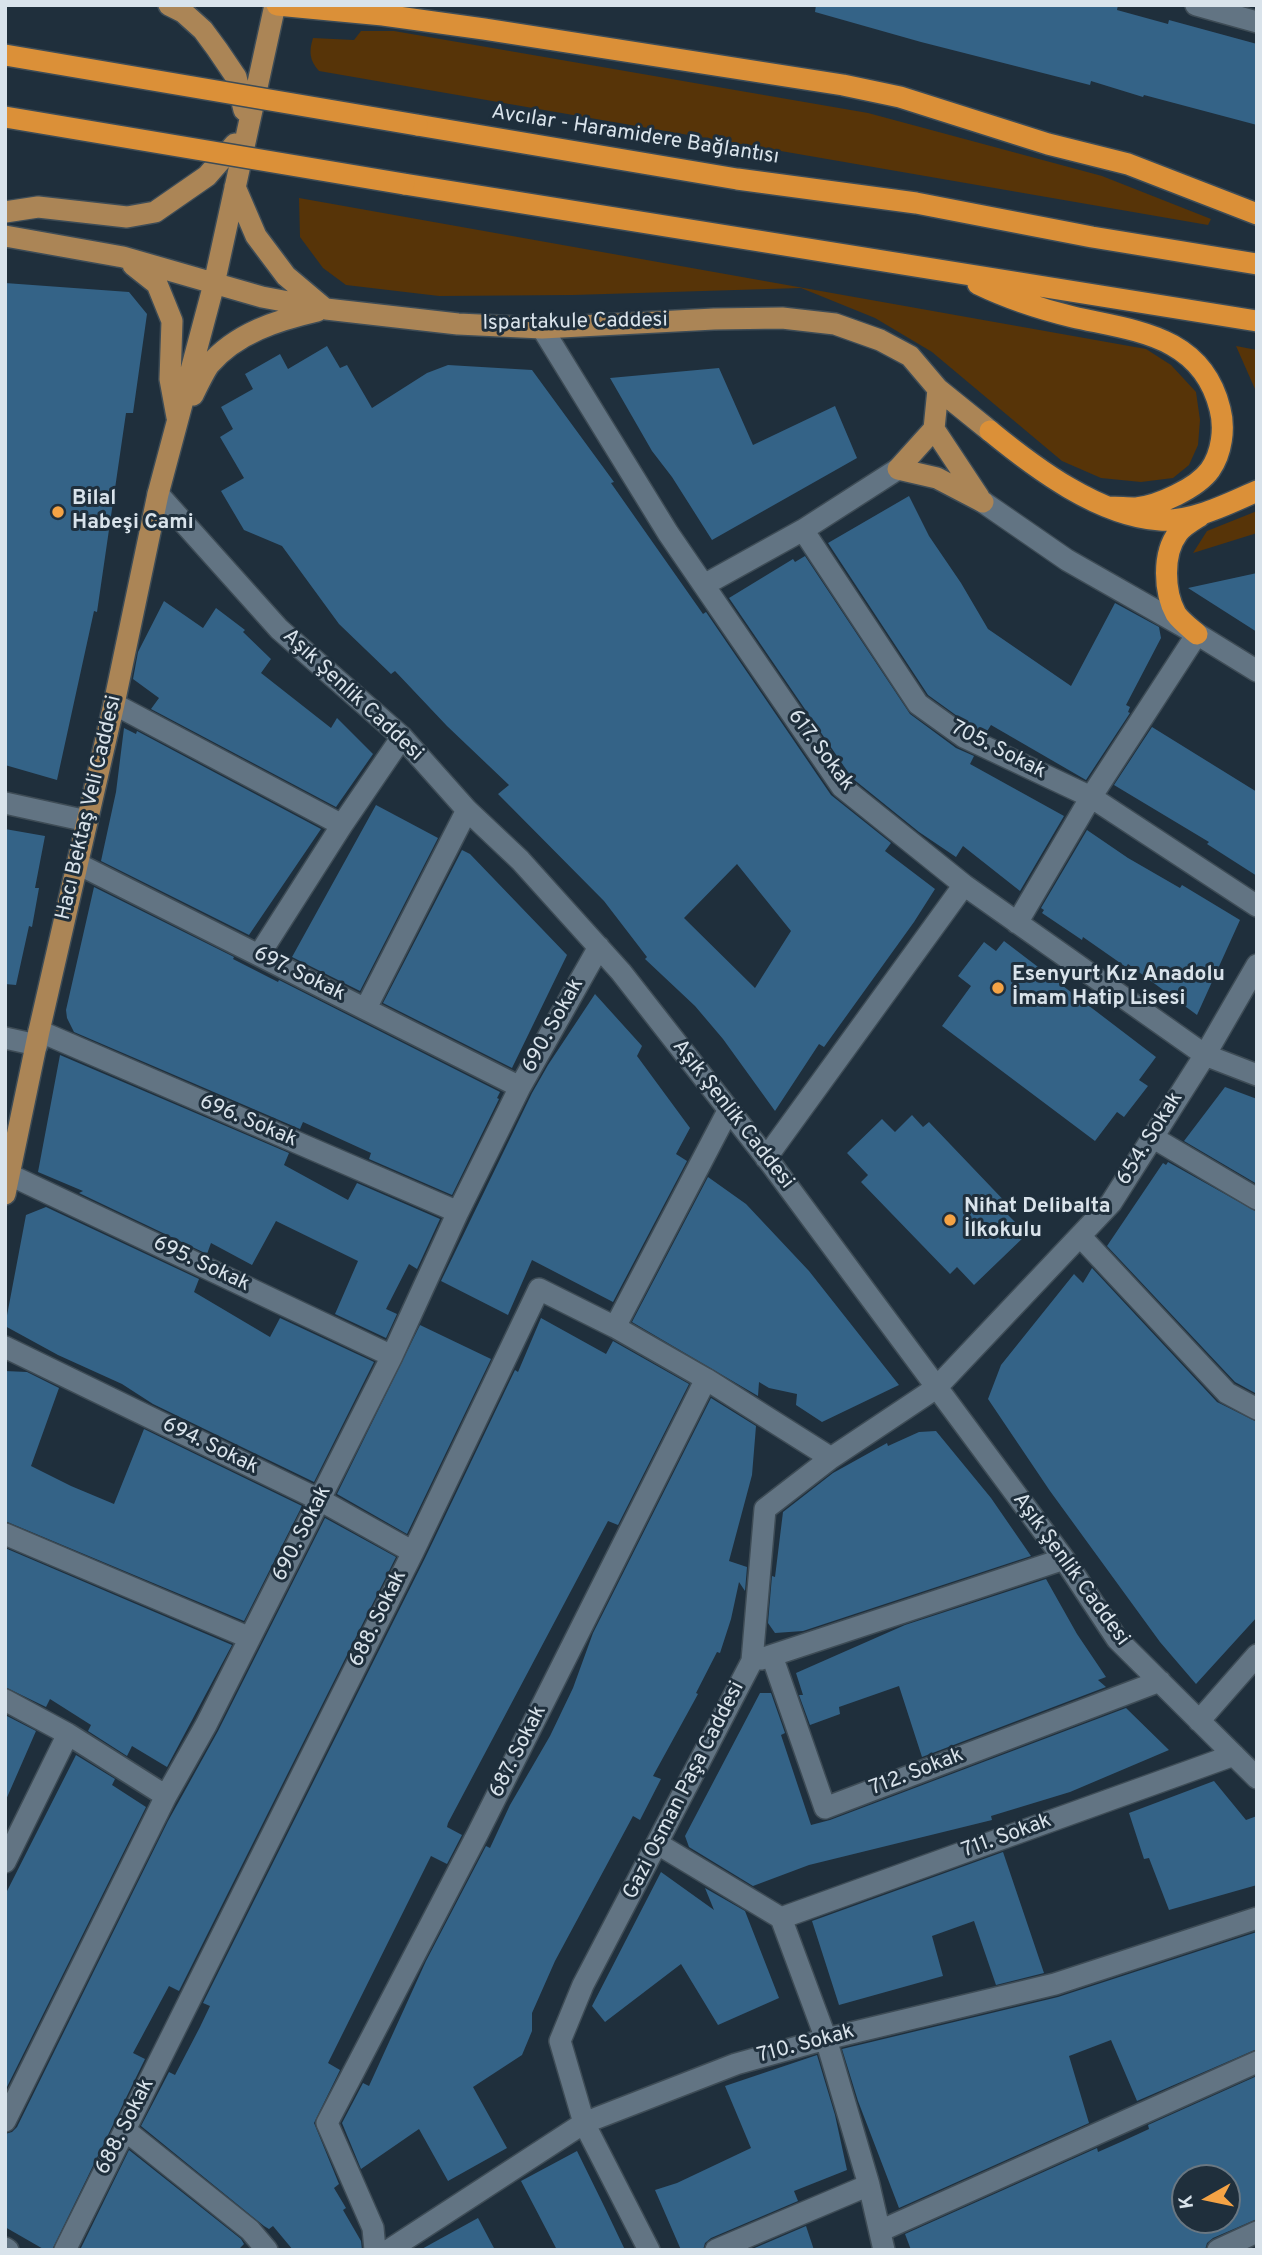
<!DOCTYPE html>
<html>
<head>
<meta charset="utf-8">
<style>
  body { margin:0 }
  #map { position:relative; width:1262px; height:2255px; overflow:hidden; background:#1f2f3c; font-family:Overpass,sans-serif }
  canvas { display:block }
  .frame { position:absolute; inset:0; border:7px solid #d9e3eb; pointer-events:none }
  .north { position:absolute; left:1171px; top:2164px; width:70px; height:70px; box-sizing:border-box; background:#1f2f3c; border:2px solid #697782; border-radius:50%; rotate:261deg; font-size:19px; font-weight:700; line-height:28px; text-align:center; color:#d9e3eb }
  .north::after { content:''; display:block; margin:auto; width:24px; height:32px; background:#f4a345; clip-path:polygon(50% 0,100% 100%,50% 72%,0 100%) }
</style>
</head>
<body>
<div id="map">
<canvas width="1262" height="2255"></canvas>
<div class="frame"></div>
<div class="north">K</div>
</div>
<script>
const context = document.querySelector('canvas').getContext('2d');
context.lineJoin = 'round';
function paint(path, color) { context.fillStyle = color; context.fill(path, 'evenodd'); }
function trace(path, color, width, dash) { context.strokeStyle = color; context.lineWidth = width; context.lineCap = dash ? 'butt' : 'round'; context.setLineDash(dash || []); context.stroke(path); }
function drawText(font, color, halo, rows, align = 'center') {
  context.font = font + ' Overpass,sans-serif'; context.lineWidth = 6; context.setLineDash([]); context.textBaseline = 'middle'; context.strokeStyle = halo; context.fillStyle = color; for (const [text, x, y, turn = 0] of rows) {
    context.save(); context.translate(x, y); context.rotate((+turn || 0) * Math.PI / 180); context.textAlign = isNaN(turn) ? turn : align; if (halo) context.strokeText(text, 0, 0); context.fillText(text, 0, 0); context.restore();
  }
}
paint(new Path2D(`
  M361,31H394L868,113L1102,176L1211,219L1208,225L319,71C309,60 309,51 313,38L354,40Z
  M299,198L1146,349L1171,365L1196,392L1200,420L1198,445L1189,465L1173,478L1141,482L1101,478L1062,461L932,352L875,318L801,288L573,295L439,296L346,285L323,268L300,237Z
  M1236,346L1257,350V433L1255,389Z
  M1257,511V533L1193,553L1207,531Z`), '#573408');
paint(new Path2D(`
  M816,5H1118L1117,10L1168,24L1169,20L1257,44V125L1144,95L1143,97L1091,81L1090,85L921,42L815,12Z
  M5,283L129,292L147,314L133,413H126L97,612L94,611L57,780L5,765Z
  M327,346L340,368L347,365L372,408L427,373L448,365L532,370L614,482L611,483L703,614L706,612L831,795L891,843L885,851L935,889L914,922L824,1047L819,1044L775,1111L723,1039L695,1006L645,959L647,957L604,901L498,794L509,785L447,726L395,671L391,674L339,624L282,546L244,530L221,491L244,478L220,437L233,429L221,407L253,389L245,374L280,354L288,369ZM737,864L791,931L755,988L684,918Z
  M719,368L753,445L835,406L857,458L712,540L672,477L652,451L610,378Z
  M909,496L929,536L961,583L988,629L1071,686L1115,603L1159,627L1161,638L1126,705L1130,707L1128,712L1130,713L1086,780L991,725L986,733L971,726L928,695L828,543Z
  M805,556L910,714L956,748L974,756L970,764L1064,816L1020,891L963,846L956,857L919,832L852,778L729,598L793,559L795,562Z
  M1257,573V632L1188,588Z
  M164,601L203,628L216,608L245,630L243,632L271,659L261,673L331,728L337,718L373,754L336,807L151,709L159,698L133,679L138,652Z
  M1152,727L1257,792V876L1207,844L1209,842L1114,785Z
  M124,728L136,734L137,731L321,829L249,935L101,861L116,792Z
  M376,805L438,838L360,991L292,957Z
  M5,829L45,836L35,888H39L32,927L29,926L16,985L5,984Z
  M1087,830L1128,858L1180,888L1182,885L1240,920L1197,1015L1128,964L1126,967L1083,937L1082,940L1042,913L1044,910L1041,908Z
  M462,850L470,854L567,955L512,1068L383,1003Z
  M94,887L234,957L233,959L278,982L279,980L500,1092L497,1098L499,1099L452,1195L369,1159L371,1153L303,1122L300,1129L74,1032L67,1018L66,1010Z
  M1004,941L1156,1057L1139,1080L1148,1086L1124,1117L1117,1112L1095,1141L942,1026L971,986L958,976L984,942L996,951Z
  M595,994L642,1046L637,1056L690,1128L676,1154L687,1161L613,1302L532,1260L508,1315L441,1281L532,1093L548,1065Z
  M60,1055L289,1153L284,1165L348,1200L357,1183L440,1219L417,1269L409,1264L386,1309L397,1314L386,1338L335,1314L358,1261L276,1221L252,1265L211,1243L207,1254L79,1193L83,1191L38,1172Z
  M1225,1087L1257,1099V1184L1184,1141Z
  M912,1115L923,1127L929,1122L1013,1210L1008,1215L1027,1234L974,1285L957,1267L950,1274L861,1182L868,1175L847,1153L882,1119L895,1132Z
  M1168,1162L1257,1212V1394L1235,1382L1107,1246L1163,1163L1166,1165Z
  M708,1177L746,1204L809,1271L899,1385L822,1422L796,1405L797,1394L769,1388L759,1382L758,1396L632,1322Z
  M46,1207L199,1279L194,1292L270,1337L280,1318L374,1362L314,1482L153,1404L122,1384L58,1355L5,1326L26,1215Z
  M1092,1268L1217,1402L1257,1422V1617L1196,1684L1160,1642L1050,1491L988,1399L1001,1365L1074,1274L1083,1283Z
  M541,1318L606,1354L613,1341L689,1384L618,1525L608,1521L448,1823L447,1827L462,1835L447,1864L431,1856L328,2063L340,2070L314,2123L339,2184L334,2188L346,2208L343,2210L361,2241L362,2250H293L273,2226L269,2229L264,2226L141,2126L169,2072L175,2075L200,2027L210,2006L203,2003L425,1558L515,1370L518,1372Z
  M420,1325L491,1359L407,1534L337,1494Z
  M5,1371L27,1372L59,1388L31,1466L71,1486L114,1504L144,1429L302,1506L244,1621L5,1521Z
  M711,1398L756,1426L752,1475L729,1561L747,1567L745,1591L739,1582L731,1619L720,1653L717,1652L696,1693L698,1694L653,1776L661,1779L640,1820L633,1816L555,1961L532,2013V2031L522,2055L473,2087L507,2148L448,2181L419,2129L361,2169L342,2123L363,2083L369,2086L426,1961L486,1846L490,1848L510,1805L550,1736L573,1688L593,1633Z
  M936,1431L991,1498L1031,1556L803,1631L775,1633L768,1623L772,1576L775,1577L783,1512L833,1473L887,1443L888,1446L919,1432Z
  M325,1518L396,1557L179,1991L169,1986L133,2053L145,2059L52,2250H45L5,2227V2134L12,2132L17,2127L168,1821L218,1731Z
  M5,1548L232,1645L167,1767L132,1746L127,1756L88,1731L91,1725L50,1699L46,1707L5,1687Z
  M1046,1579L1077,1634L1106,1677L1098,1680L1106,1687L922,1757L899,1686L839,1707L840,1714L810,1725L799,1695H803L796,1673L905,1625Z
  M760,1693H771L785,1733L781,1735L811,1825L830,1820L1126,1708L1169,1750L1070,1792L991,1816L992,1820L809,1865L753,1886L689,1847L685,1836Z
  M5,1715L36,1731L5,1802Z
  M76,1755L115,1779L112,1785L146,1807L5,2091V1895Z
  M1214,1781L1246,1820L1257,1816V1885L1169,1910L1149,1858L1144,1859L1129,1813Z
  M1003,1852L1044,1973L996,1985L974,1921L932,1936L943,1976L839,2005L812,1921Z
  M661,1872L714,1910L705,1888L745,1911L779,1998L718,2025L681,1964L605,2022L592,2006Z
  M1257,1932V2049L1137,2101L1111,2040L1069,2056L1089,2123L899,2208L858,2101L842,2049L1058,1997Z
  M817,2055L835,2115L847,2170L794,2191L798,2201L711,2238L705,2243L703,2250H681L655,2190L677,2183L751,2148L725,2086Z
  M1257,2076V2219L1213,2238L1207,2243L1205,2250H911L905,2234L1097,2148L1098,2152L1123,2141L1149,2129L1148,2125ZM1185,2178H1227V2220H1185Z
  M129,2150L241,2239L244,2244L238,2250H80Z
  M577,2151L605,2208L625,2250H557L521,2181Z
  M478,2218L495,2250H420Z
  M806,2226L814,2250H750Z`), '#346387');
const minor = new Path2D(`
  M1196,5L1257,22
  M542,328L668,533L842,787L964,885L1205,1055L1257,1075
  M158,494L279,629L402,737L467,810L520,860L621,972L772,1165L1064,1559L1117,1639L1257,1778
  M983,502L1067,560L1197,634L1257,671
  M803,530L918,704L964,737L1091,797L1257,906
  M704,585L803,530L898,469
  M114,704L342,825
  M5,803L87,821
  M78,864L520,1087
  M1017,923L1091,797L1197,634
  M259,955L342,825L402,737
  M366,1008L467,810
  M39,1031L458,1212
  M5,1038L37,1045
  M1152,1137L1257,1199
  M766,1158L964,885
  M10,1175L392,1356
  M1080,1236L1227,1393L1257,1409
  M615,1327L729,1109
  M5,1347L320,1500L413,1552
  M5,1534L250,1638
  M772,1656L825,1808L1160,1681
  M761,1659L1064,1559
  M5,1700L68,1734L166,1796
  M1199,1721L1257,1655
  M658,1844L781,1918
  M5,1862L68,1734
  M781,1918L1234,1755
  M781,1918L826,2039L869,2185L884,2250
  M5,2121L166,1796L206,1725L392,1356L458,1212L520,1087L599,947
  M125,2130L250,2230L267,2250
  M880,2231L1257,2062
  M5,2248L8,2250
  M65,2250L413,1552L539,1289L615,1327L706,1379L831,1458
  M375,2250L373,2228L327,2123L477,1835L706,1379
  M389,2250L584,2123L736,2064L826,2039L1055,1984L1257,1918
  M649,2250L584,2123L560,2041L583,1985L752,1661L765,1509L831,1458L936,1388L1111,1203L1205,1055L1257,965
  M716,2250L869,2185
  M1218,2250L1257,2232`);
const major = new Path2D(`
  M169,5L183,12L203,30L217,49L236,77L244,110
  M235,187L256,236L286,276L324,308
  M5,212L38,207L127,217L155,212L207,176L235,144
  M5,236L123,257L262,297L326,309L458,324L542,328L714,319L782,318L835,324L880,340L910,356L938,389L990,431
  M133,265L157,284L172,321L170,379L177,417
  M938,389L934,429L898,469L937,478L983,502
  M193,395C198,385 203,374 209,365C236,333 278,320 317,311
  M934,429L979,497
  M5,1194L39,1031L114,704L158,494L214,284L275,5`);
const highway = new Path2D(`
  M277,5L383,15L484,29L843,85L900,97L1048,144L1128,164L1257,214
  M417,125L737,179L916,203L1092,237L1257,264
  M404,184L1257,321
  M978,284C1009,299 1040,309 1073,317C1135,331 1202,335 1220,409C1225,428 1222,453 1210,470C1197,488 1158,506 1136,508C1127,508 1118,507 1109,507
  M990,431C1035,468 1099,516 1160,520C1192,522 1228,504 1257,491
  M1197,634C1190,628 1181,621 1176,614C1164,592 1162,554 1178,533C1183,526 1192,521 1200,516`);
trace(minor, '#3e4c56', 24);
trace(major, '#3e4c56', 24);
trace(highway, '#3e4c56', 24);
trace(minor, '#627483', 21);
trace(major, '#ab8556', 21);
trace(highway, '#db9038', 21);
const highwayBridge = new Path2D(`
  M5,55L417,125
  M5,117L404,184`);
trace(highwayBridge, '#3e4c56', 24, []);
trace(highwayBridge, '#db9038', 21);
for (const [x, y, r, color] of [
  [58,512,7,"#f4a345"],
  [998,988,7,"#f4a345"],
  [950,1220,7,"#f4a345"]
]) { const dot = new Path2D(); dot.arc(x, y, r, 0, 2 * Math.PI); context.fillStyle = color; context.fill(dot); trace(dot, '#1f2f3c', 2.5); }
drawText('21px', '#d9e3eb', '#1f2f3c', [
  ["Avcılar - Haramidere Bağlantısı",635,136,9],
  ["Ispartakule Caddesi",575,323,-1],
  ["Aşık Şenlik Caddesi",352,696,43],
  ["617. Sokak",820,751,53],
  ["705. Sokak",998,751,27],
  ["Hacı Bektaş Veli Caddesi",90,808,-77],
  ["697. Sokak",299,975,26],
  ["690. Sokak",554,1026,-61],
  ["Aşık Şenlik Caddesi",732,1115,52],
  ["696. Sokak",248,1122,23],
  ["654. Sokak",1151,1139,-58],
  ["695. Sokak",201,1265,25],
  ["694. Sokak",210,1447,26],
  ["690. Sokak",303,1534,-63],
  ["Aşık Şenlik Caddesi",1070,1570,54],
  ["688. Sokak",379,1619,-64],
  ["687. Sokak",519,1752,-63],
  ["712. Sokak",917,1773,-21],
  ["Gazi Osman Paşa Caddesi",685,1791,-63],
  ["711. Sokak",1007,1837,-20],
  ["710. Sokak",806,2045,-15],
  ["688. Sokak",126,2127,-63]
]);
drawText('bold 21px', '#d9e3eb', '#1f2f3c', [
  ["Bilal",72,500],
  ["Habeşi Cami",72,524],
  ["Esenyurt Kız Anadolu",1012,976],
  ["İmam Hatip Lisesi",1012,1000],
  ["Nihat Delibalta",964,1208],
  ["İlkokulu",964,1232]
], 'left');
</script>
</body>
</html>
